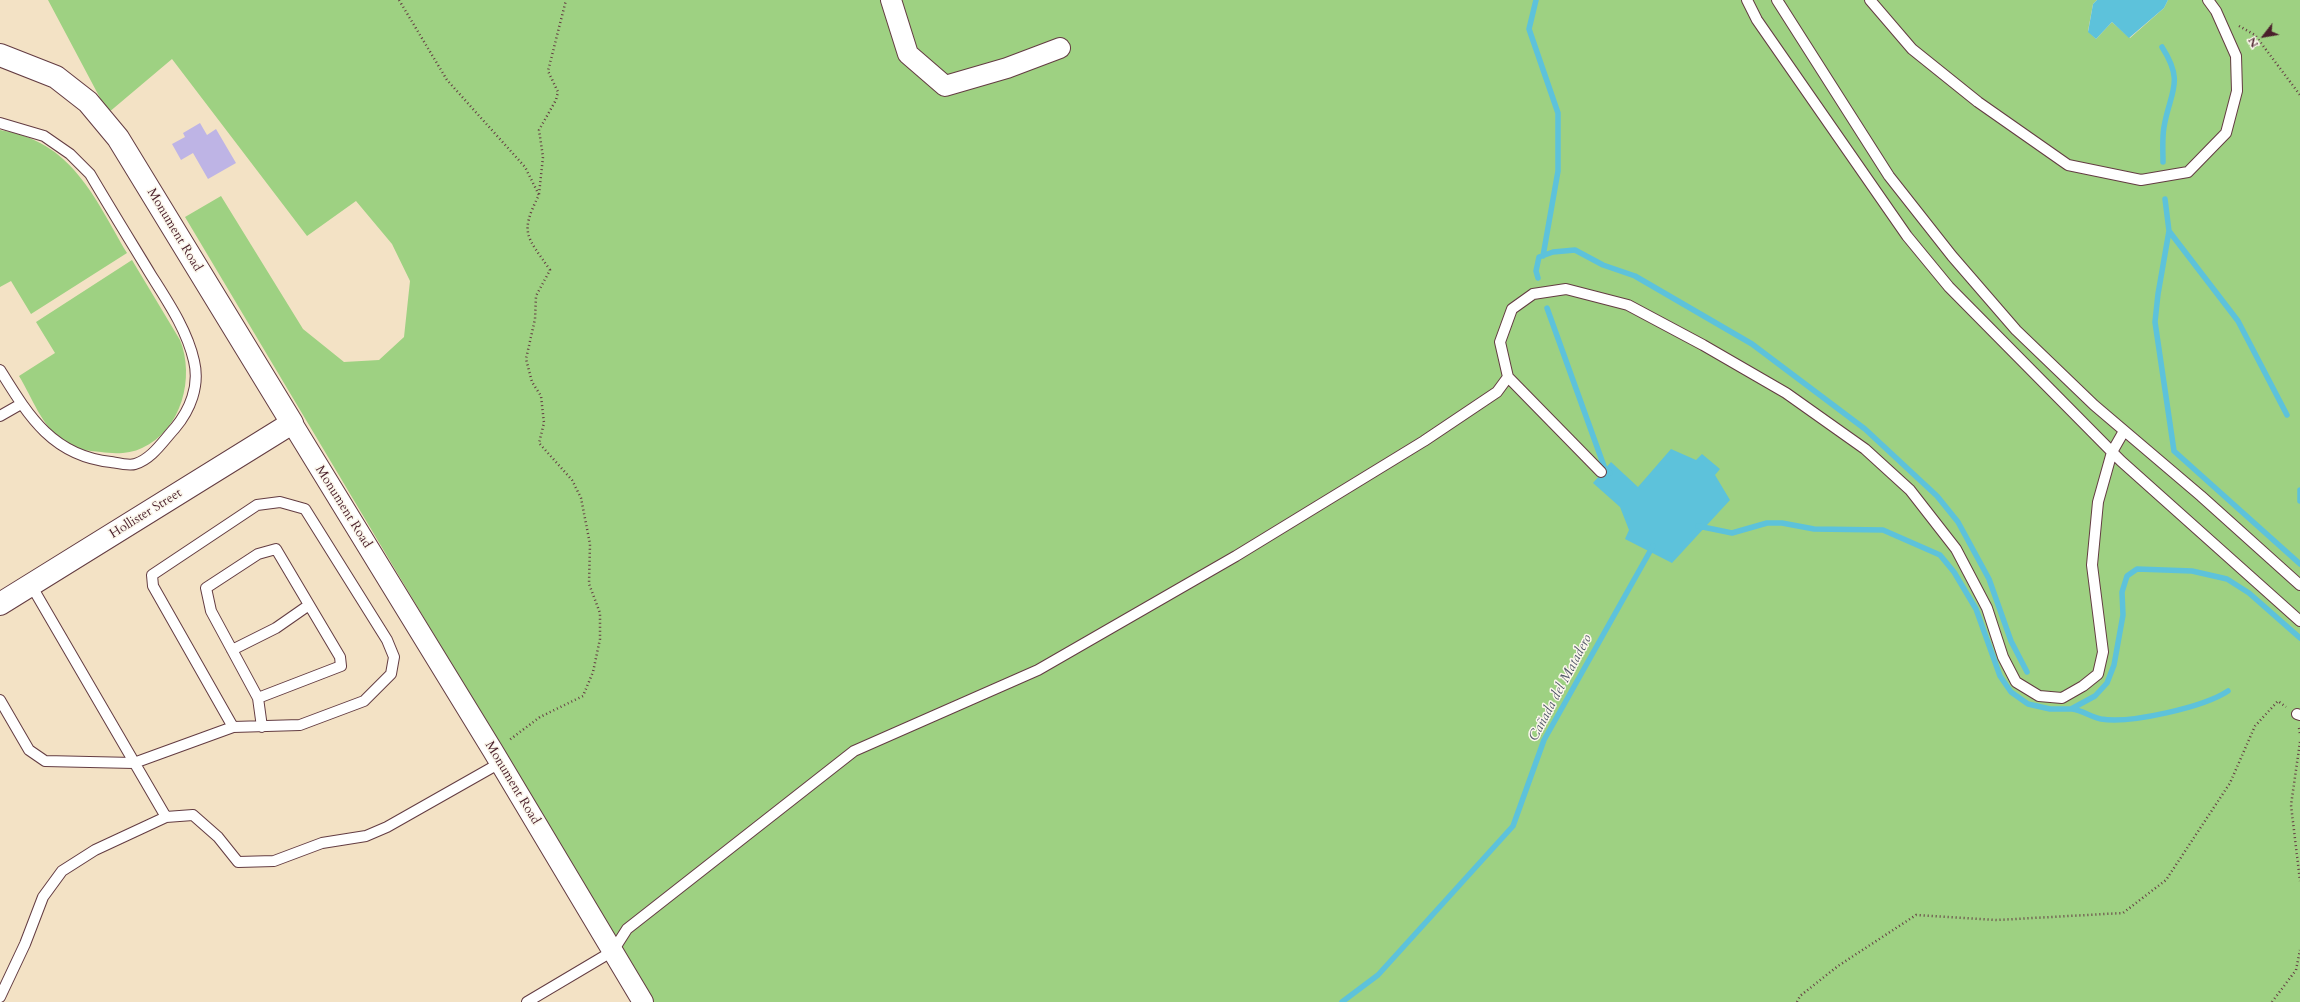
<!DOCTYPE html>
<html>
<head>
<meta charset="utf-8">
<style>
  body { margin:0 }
  #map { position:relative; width:2300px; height:1002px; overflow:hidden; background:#f3e2c5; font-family:Cardo,serif }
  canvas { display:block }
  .north { position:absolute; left:2244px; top:16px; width:40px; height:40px; -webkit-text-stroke:3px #fbf7ec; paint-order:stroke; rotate:239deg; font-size:11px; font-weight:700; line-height:16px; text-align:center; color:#4a1f2b }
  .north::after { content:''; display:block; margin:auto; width:14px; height:18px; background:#4a1f2b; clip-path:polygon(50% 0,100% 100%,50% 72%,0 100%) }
</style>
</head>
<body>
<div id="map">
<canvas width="2300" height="1002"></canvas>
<div class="north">N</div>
</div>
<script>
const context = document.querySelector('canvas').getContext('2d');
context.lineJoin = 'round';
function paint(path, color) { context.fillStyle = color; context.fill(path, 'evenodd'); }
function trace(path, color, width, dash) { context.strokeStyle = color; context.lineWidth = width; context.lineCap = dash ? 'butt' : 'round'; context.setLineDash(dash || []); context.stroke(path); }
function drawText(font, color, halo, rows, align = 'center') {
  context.font = font + ' Cardo,serif'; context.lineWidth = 3; context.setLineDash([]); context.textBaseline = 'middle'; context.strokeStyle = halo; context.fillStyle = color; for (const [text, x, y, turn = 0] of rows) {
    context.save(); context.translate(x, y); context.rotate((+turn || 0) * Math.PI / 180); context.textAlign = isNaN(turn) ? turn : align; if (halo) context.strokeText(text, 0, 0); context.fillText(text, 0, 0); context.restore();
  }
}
paint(new Path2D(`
  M48,0H2097L2093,4L2088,31L2096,39L2112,22L2130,38L2164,8L2168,0H2300V1002H653L185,217L221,196L303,329L344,362L379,360L404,337L410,281L392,244L356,201L307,236L172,59L108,113Z
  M0,130C72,141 94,197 127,253L31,314L11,281L0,287Z
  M132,260L180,340C195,377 182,430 142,448C130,454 114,454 101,452C88,451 74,449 63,441C41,425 33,399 19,376L55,353L36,322Z`), '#9ed182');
paint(new Path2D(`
  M2097,0H2168L2164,8L2129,38L2112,22L2096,39L2088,32L2093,4Z
  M1671,449L1696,460L1702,454L1720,469L1715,475L1730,500L1672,563L1625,539L1629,530L1620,507L1593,483L1611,462L1638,487Z`), '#5dc2db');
trace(new Path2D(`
  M1536,0L1529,29L1558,113V171L1543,256
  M2162,47C2185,83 2170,91 2164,127C2162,138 2163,150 2163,162
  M2165,199L2169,231L2238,321L2287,415
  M2169,231L2158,294L2155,322L2174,451L2300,564
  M1538,278L1536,271L1539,257L1553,252L1575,250L1603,265L1635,276L1752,344L1865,429L1937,496L1958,522L1989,579L2011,641L2027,672
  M1547,308L1605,469L1610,473
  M2300,490V501
  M1698,526L1732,533L1767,523H1782L1814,529L1883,530L1940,555L1954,572L1976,609L2000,676L2011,692L2028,704L2050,709H2071L2095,696L2107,683L2114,665L2123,615L2122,592L2127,576L2137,569L2192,571L2227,579L2249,593L2300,638
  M2072,709C2082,710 2091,717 2101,719C2130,724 2204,707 2228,691
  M1342,1002L1378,975L1513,826L1544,740L1653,546`), '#5dc2db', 5.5);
paint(new Path2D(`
  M200,123L207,135L216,129L236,163L208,179L193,153L181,160L172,144L185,137L183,133Z`), '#beb4e5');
const service = new Path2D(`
  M1747,0L1757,20L1907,236L1949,287L2121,461L2300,621
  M1777,0L1889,176L1952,256L2016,330L2094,405L2201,496L2300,585
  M1870,0L1912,49L1978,102L2068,165L2141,180L2188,172L2226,133L2237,91L2236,56L2216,11L2208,0
  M0,123L44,136L70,154L90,174C110,208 131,242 151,275C168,302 187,330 194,361C200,386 190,410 175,428C163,441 152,459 135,464C129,466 117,463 111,462C52,456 28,415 0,370
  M1508,377L1601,472
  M0,416L21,404
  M31,585L166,817
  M232,650L276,628L309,605
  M258,698L211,611L206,588L258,554L276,549L340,657L341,666L258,698L262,727
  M0,700L29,750L45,761L134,763L233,727L300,725L364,701L391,674L394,657L387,640L305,509L280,502L257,505L152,575L153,586L233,727
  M2297,714L2300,715
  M0,997L25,944L43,897L62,871L95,850L166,817L193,815L218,837L238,862L274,861L322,843L366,836L387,827L500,763
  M527,1002L613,951L627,929L854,751L1038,670L1236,556L1424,441L1497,392L1508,377L1500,342L1512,309L1533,294L1566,289L1628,305L1703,345L1786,393L1865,449L1910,490L1956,549L1987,608L2003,657L2016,682L2039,696L2062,698L2083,686L2098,674L2103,652L2092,565L2098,502L2112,452L2124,431`);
const minor = new Path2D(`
  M891,0L908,54L945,86L1007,68L1060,48
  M292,423L493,751L643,1002`);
const tertiary = new Path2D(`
  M0,55L56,77L88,102L118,138L292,423L0,604`);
trace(service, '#633c42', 12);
trace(minor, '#633c42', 22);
trace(tertiary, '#633c42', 24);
trace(new Path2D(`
  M399,0L447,80L525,167L539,195C519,234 527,236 550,270L536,296L535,319L526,359L532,382L541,396L544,423L539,443L572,480L581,498L590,544L589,584L600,613V639L593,672L583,696L540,717L508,741
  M2239,26L2255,35L2300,95
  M539,194L543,157L539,130L556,100L558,92L548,71L566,0
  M2299,728L2300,734
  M2300,742L2291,805L2300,881
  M1797,1002L1800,996L1838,966L1916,915L1997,920L2123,913L2166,880L2230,783L2255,726L2278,701L2286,707
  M2272,1002L2296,970L2300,950`), '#633c42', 2.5, [1, 3]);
trace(service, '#fff', 10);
trace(minor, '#fff', 20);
trace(tertiary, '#fff', 22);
drawText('13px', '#4a1f2b', '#fbf7ec', [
  ["Monument Road",174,230,59],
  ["Monument Road",343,507,58],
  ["Hollister Street",146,514,-32],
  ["Monument Road",512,783,59]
]);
drawText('italic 14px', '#515869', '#fbf7ec', [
  ["Cañada del Matadero",1561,688,-62]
]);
</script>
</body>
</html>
